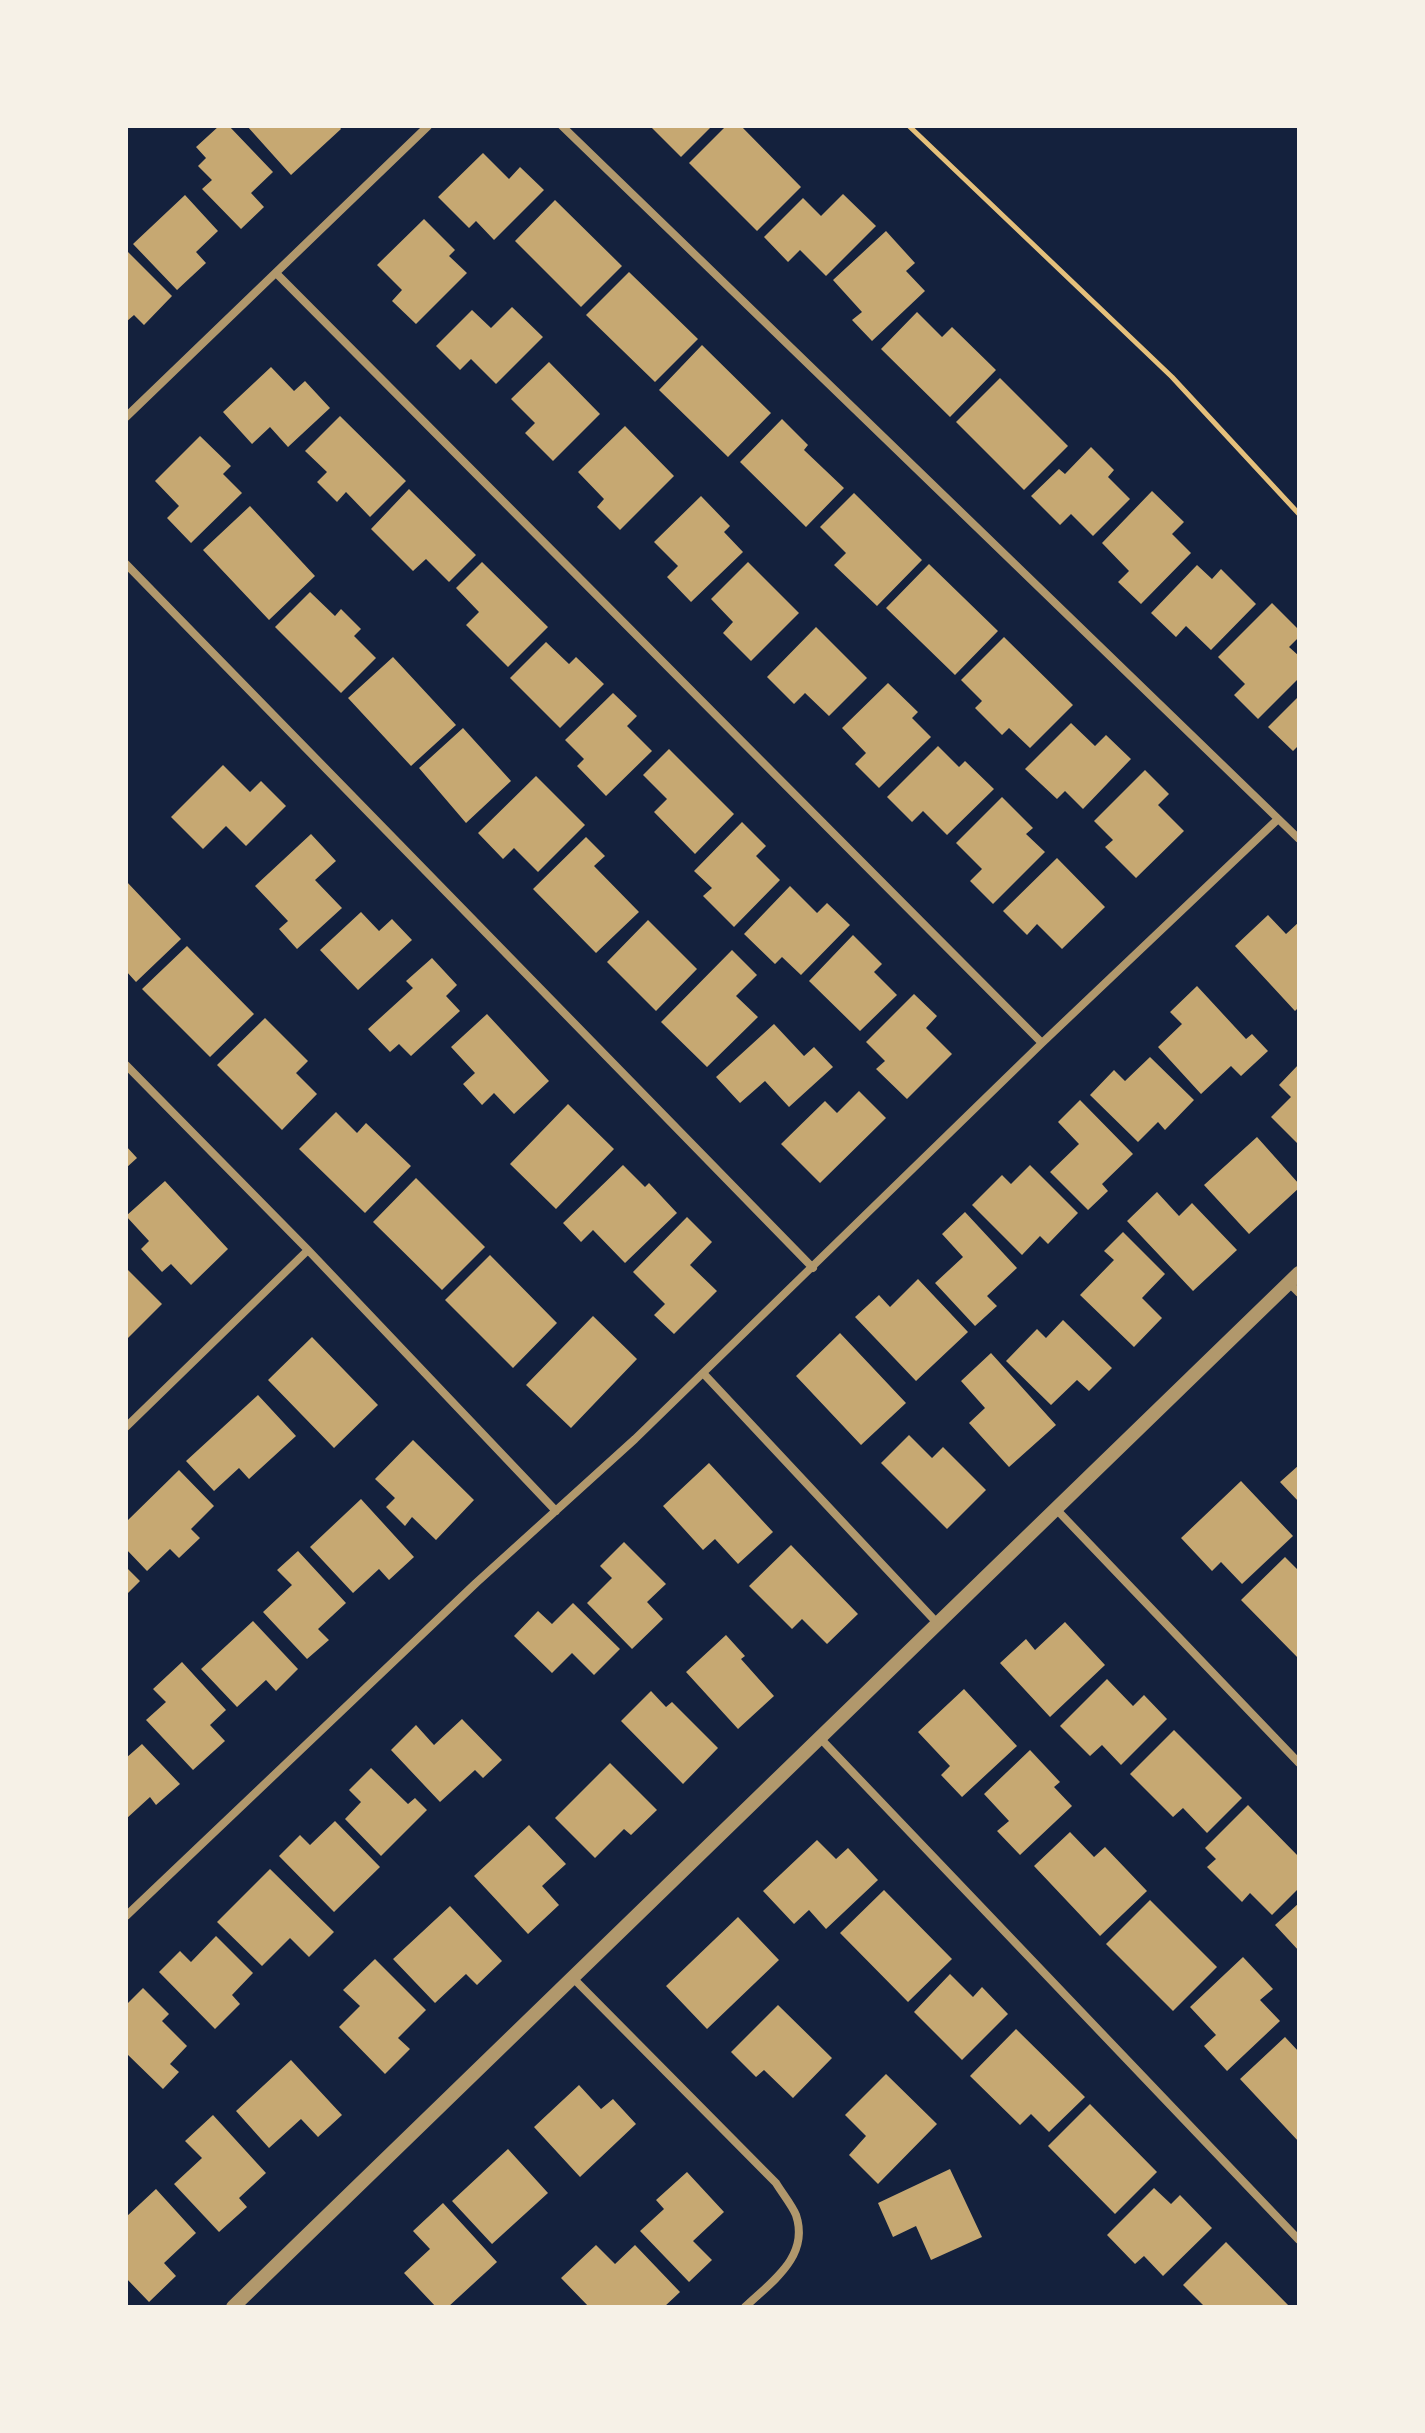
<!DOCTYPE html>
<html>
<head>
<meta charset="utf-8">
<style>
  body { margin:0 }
  #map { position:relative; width:1425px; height:2433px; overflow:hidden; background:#14213d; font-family:"Libre Baskerville",serif }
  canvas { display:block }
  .frame { position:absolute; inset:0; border:128px solid #f6f1e7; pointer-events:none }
</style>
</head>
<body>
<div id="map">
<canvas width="1425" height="2433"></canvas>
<div class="frame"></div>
</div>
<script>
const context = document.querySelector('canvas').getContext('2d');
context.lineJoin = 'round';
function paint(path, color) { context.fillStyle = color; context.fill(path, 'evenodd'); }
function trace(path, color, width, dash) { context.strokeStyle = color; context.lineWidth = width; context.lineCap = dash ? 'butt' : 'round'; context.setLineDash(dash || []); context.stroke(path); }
paint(new Path2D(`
  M219,126H229L273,172L251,193L264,207L241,229L202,189L212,180L198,166L206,158L196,147Z
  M247,126H339L341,129L291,175Z
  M650,126H712L681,157Z
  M726,126H741L801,187L757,231L689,163Z
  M483,153L509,179L520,167L544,190L494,240L476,221L469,228L438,197Z
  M843,194L876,226L826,276L800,250L788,262L764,237L803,198L821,216Z
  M185,195L218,231L196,252L206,263L177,290L133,244Z
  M555,200L622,266L581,307L515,241Z
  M424,219L455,250L449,256L467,273L416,324L392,301L402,290L377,265Z
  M886,231L915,263L906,271L925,291L872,341L852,320L862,312L833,280Z
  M126,250L172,296L144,325L134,315L126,322Z
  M629,272L698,339L655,382L586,315Z
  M512,307L543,337L496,384L471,359L460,370L436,346L472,310L491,328Z
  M917,312L942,337L952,327L996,370L950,417L881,349Z
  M702,345L771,413L728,457L659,390Z
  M549,362L600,414L553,461L525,433L535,423L511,399Z
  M271,367L294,391L305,381L330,408L288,447L270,427L252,444L223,412Z
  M1000,378L1068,446L1024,490L956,422Z
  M340,416L406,481L370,517L346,492L337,502L317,482L327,472L305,451Z
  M782,419L808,445L804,450L844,488L806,527L740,462Z
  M625,426L674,476L620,530L597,507L604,499L578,472Z
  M200,436L231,466L223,474L242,493L191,543L167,518L179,506L155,481Z
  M1091,447L1114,470L1108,477L1130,499L1093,536L1071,514L1060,525L1031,496L1059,469L1065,474Z
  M409,489L476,555L449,582L426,559L413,571L371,529Z
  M1152,491L1184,522L1172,534L1191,553L1141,604L1118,582L1129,571L1102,543Z
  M854,493L922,560L877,606L834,565L846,553L820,527Z
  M701,496L730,526L724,532L743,552L691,602L667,577L678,566L654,542Z
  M250,506L315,576L269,620L203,550Z
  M482,562L548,627L508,667L466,625L479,612L456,588Z
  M748,562L799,613L751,661L723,633L733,622L711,599Z
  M929,564L998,631L955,675L886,608Z
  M1197,565L1212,579L1221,569L1256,604L1211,650L1186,626L1176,637L1151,613Z
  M310,592L335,616L341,609L361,629L354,636L376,658L341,693L275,627Z
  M1272,603L1299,630V637L1289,647L1299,656V678L1258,719L1234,695L1245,684L1218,657Z
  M816,627L867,678L829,716L805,693L794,704L767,677Z
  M1004,637L1073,705L1030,748L1009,728L1002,735L975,708L982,701L961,680Z
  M546,642L569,664L576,657L604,684L560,728L510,678Z
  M393,657L456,725L411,766L348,698Z
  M888,683L918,712L912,718L931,737L879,788L855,764L866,753L842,728Z
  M613,693L637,716L627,726L652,751L606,796L577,766L584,759L565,740Z
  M1299,696V745L1293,751L1268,727Z
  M1071,723L1095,746L1106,735L1131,759L1083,809L1065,791L1057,799L1025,769Z
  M463,728L511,781L466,823L419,768Z
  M938,746L959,767L965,761L994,789L947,835L923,811L912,822L887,797Z
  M669,749L734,814L695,854L654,812L667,799L643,775Z
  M223,765L250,792L261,781L286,806L246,846L226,826L203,849L171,817Z
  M1145,770L1169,794L1158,805L1184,831L1136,878L1105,847L1113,840L1094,821Z
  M536,776L585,825L538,872L514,848L503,859L478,833Z
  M1002,797L1033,828L1026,834L1045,852L993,904L970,881L982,869L956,843Z
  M742,822L766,846L756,856L780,880L734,927L703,896L712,888L694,871Z
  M311,834L336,861L315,880L342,908L297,949L279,929L288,921L255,886Z
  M586,837L605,856L594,866L639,912L596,953L533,889Z
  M1057,858L1105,907L1062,949L1037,924L1027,935L1003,911Z
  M126,881L181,939L136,982L126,971Z
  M790,886L817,913L827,903L850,925L801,975L782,957L775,964L744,934Z
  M361,912L379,931L392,919L412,940L358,990L320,950Z
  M1268,915L1286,934L1299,922V1007L1295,1011L1235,946Z
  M648,920L697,969L656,1011L607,962Z
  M853,935L882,964L874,972L897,995L860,1031L809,981Z
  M187,946L254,1014L210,1057L142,989Z
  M732,950L757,975L736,996L758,1017L707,1067L661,1022Z
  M432,958L457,985L446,996L460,1011L411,1056L399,1044L390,1052L368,1029L413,988L406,981Z
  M1197,986L1246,1039L1252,1034L1268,1051L1241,1076L1231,1066L1201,1094L1158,1047L1182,1024L1170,1012Z
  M914,994L937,1016L926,1028L952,1054L907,1099L876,1069L885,1061L866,1042Z
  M487,1014L549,1081L514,1114L494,1093L482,1105L463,1084L475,1073L451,1047Z
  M265,1018L308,1061L296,1073L317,1094L282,1130L217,1065Z
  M774,1024L804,1056L814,1047L833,1067L789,1107L765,1081L740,1103L716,1077Z
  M1150,1057L1194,1100L1165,1130L1158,1122L1138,1142L1090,1095L1114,1070L1125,1081Z
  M1299,1064V1145L1271,1117L1291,1097L1279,1085Z
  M859,1091L886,1118L820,1183L781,1144L825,1101L837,1113Z
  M1080,1100L1133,1154L1102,1184L1108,1191L1088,1210L1050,1172L1079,1144L1058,1122Z
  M568,1104L614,1149L556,1209L510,1164Z
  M336,1112L357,1133L366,1123L411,1166L365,1213L299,1149Z
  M1257,1137L1299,1184V1188L1249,1234L1204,1185Z
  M126,1146L137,1158L126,1168Z
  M623,1165L645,1187L649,1183L677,1213L625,1263L593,1230L581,1242L563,1223Z
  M1030,1165L1078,1213L1048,1244L1040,1236L1022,1255L972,1205L1002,1175L1011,1184Z
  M416,1178L485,1247L442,1290L373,1222Z
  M165,1181L228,1249L191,1285L171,1264L162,1272L141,1249L149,1241L126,1216Z
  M1157,1192L1179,1216L1192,1203L1237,1250L1193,1291L1127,1221Z
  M965,1212L1017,1268L987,1296L997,1306L975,1326L935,1283L963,1257L942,1234Z
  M687,1217L712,1242L690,1265L717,1291L674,1334L654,1315L665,1304L633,1272Z
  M1123,1232L1165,1274L1142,1298L1162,1318L1134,1347L1080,1295L1114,1260L1104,1251Z
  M490,1255L557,1323L513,1368L445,1300Z
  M128,1270L162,1304L126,1340V1272Z
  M918,1279L968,1332L916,1381L855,1317L879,1295L890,1307Z
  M593,1316L637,1359L571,1428L526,1385Z
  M1063,1320L1112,1368L1089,1391L1077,1380L1051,1405L1006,1361L1037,1329L1046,1338Z
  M840,1333L906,1403L861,1445L796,1376Z
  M312,1337L378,1405L334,1448L268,1380Z
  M991,1353L1056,1425L1009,1467L969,1423L985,1408L961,1381Z
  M258,1395L296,1436L249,1479L239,1468L214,1491L186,1461Z
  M909,1435L932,1458L943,1447L986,1490L947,1529L881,1463Z
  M413,1440L474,1500L436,1540L412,1517L405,1526L386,1507L395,1498L375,1479Z
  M709,1463L773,1532L738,1564L715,1539L703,1550L663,1506Z
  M1299,1465V1502L1280,1482Z
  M179,1470L214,1506L191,1529L200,1538L179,1558L170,1549L147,1571L126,1549V1522Z
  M1241,1481L1293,1536L1242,1584L1221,1562L1212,1571L1181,1538Z
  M361,1499L414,1557L389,1580L379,1569L353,1593L310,1547Z
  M624,1542L666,1584L647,1602L663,1619L632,1649L587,1603L612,1578L600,1566Z
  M791,1545L858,1614L827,1644L802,1619L792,1629L749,1586Z
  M298,1551L346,1603L318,1629L329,1640L307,1659L263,1612L292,1585L277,1570Z
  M1285,1557L1299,1571V1659L1241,1600Z
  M126,1567L140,1581L126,1595Z
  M573,1603L620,1649L594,1675L572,1653L552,1673L514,1636L538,1611L552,1624Z
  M253,1621L298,1669L276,1691L266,1680L237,1707L201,1669Z
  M1065,1622L1105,1665L1050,1717L1000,1663L1026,1639L1035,1650Z
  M726,1635L745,1656L741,1659L774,1696L738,1729L686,1672Z
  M182,1662L226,1710L210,1725L225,1741L193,1770L146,1720L166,1702L153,1689Z
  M1107,1679L1133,1706L1144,1695L1167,1719L1121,1765L1102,1745L1090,1756L1060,1726Z
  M964,1689L1017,1746L962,1797L941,1775L950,1766L918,1732Z
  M651,1691L666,1707L672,1702L718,1748L683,1784L621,1721Z
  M462,1719L502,1760L483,1778L475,1770L440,1802L391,1750L416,1725L434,1745Z
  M1174,1730L1242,1798L1207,1833L1183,1808L1173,1817L1130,1774Z
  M142,1744L180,1784L156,1805L150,1797L126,1819V1758Z
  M1030,1750L1060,1782L1054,1787L1072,1806L1020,1855L997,1831L1009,1821L984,1794Z
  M610,1763L657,1810L631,1835L624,1829L595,1858L555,1818Z
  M371,1768L408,1804L415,1798L427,1810L381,1856L345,1819L361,1802L349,1790Z
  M1248,1805L1299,1857V1888L1272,1915L1250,1893L1242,1902L1207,1867L1216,1859L1205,1848Z
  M335,1821L380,1867L334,1912L279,1856L300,1835L310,1845Z
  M529,1825L566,1864L542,1886L559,1905L528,1934L474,1876Z
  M1070,1832L1094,1857L1105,1847L1147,1891L1100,1936L1034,1866Z
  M817,1840L836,1859L848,1848L878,1880L826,1929L809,1910L794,1924L763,1891Z
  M270,1869L334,1932L309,1957L290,1938L262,1966L217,1922Z
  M884,1890L952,1959L908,2002L840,1933Z
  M1150,1900L1217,1967L1173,2011L1106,1944Z
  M1299,1903V1951L1275,1925Z
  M450,1906L502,1961L477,1985L466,1974L435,2003L393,1959Z
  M738,1917L779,1960L707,2029L666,1986Z
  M216,1936L253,1973L232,1995L240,2004L215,2029L159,1972L180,1951L191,1962Z
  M1243,1957L1273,1989L1260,2000L1280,2021L1227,2071L1204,2046L1216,2035L1190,2007Z
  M375,1959L426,2010L398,2038L410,2049L385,2074L339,2027L360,2006L343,1990Z
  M950,1974L973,1997L982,1987L1008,2014L962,2060L914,2012Z
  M143,1988L169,2014L162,2021L187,2046L170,2064L179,2072L163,2089L126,2053V2005Z
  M778,2005L832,2058L793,2098L764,2070L756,2077L731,2052Z
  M1016,2029L1085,2097L1049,2132L1031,2114L1020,2125L970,2076Z
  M1285,2037L1299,2052V2142L1240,2079Z
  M291,2060L342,2115L318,2137L301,2119L269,2148L236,2111Z
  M886,2074L937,2124L878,2184L849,2155L866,2136L845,2115Z
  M579,2085L601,2109L613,2099L636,2124L580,2177L534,2127Z
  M1090,2104L1157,2172L1115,2214L1048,2146Z
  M213,2115L266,2173L239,2198L247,2207L219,2232L174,2184L202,2158L185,2141Z
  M508,2149L548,2193L492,2244L452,2201Z
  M950,2169L982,2237L931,2260L916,2226L893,2237L878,2203Z
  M687,2172L724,2212L693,2241L712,2260L689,2282L640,2231L664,2209L656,2200Z
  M1154,2188L1171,2204L1180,2195L1212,2228L1163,2276L1144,2256L1135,2264L1107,2235Z
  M156,2189L196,2233L164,2263L176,2276L149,2302L126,2278V2217Z
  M443,2203L497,2262L448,2307H436L404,2273L430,2249L413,2231Z
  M1226,2242L1290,2307H1205L1183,2285Z
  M596,2245L615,2264L635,2245L680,2292L664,2307H589L561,2278Z`), '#c6a872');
trace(new Path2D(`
  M909,126L1172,377L1299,514`), '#e5c07b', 5);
trace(new Path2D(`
  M562,126L1299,839
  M276,273L1042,1043
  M126,417L428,126
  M126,564L813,1268
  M126,1065L308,1250L556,1511
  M1289,1283L1299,1293
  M703,1373L939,1625
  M126,1427L308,1250
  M1057,1510L1299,1763
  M819,1737L1299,2240
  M126,1916L476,1583L635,1439L1042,1043L1278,819
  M573,1978L776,2183C782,2193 792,2205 796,2215C810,2257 771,2282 745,2307`), '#b1986c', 8);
trace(new Path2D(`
  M233,2307L1299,1273`), '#b1986c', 14);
</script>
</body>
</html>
